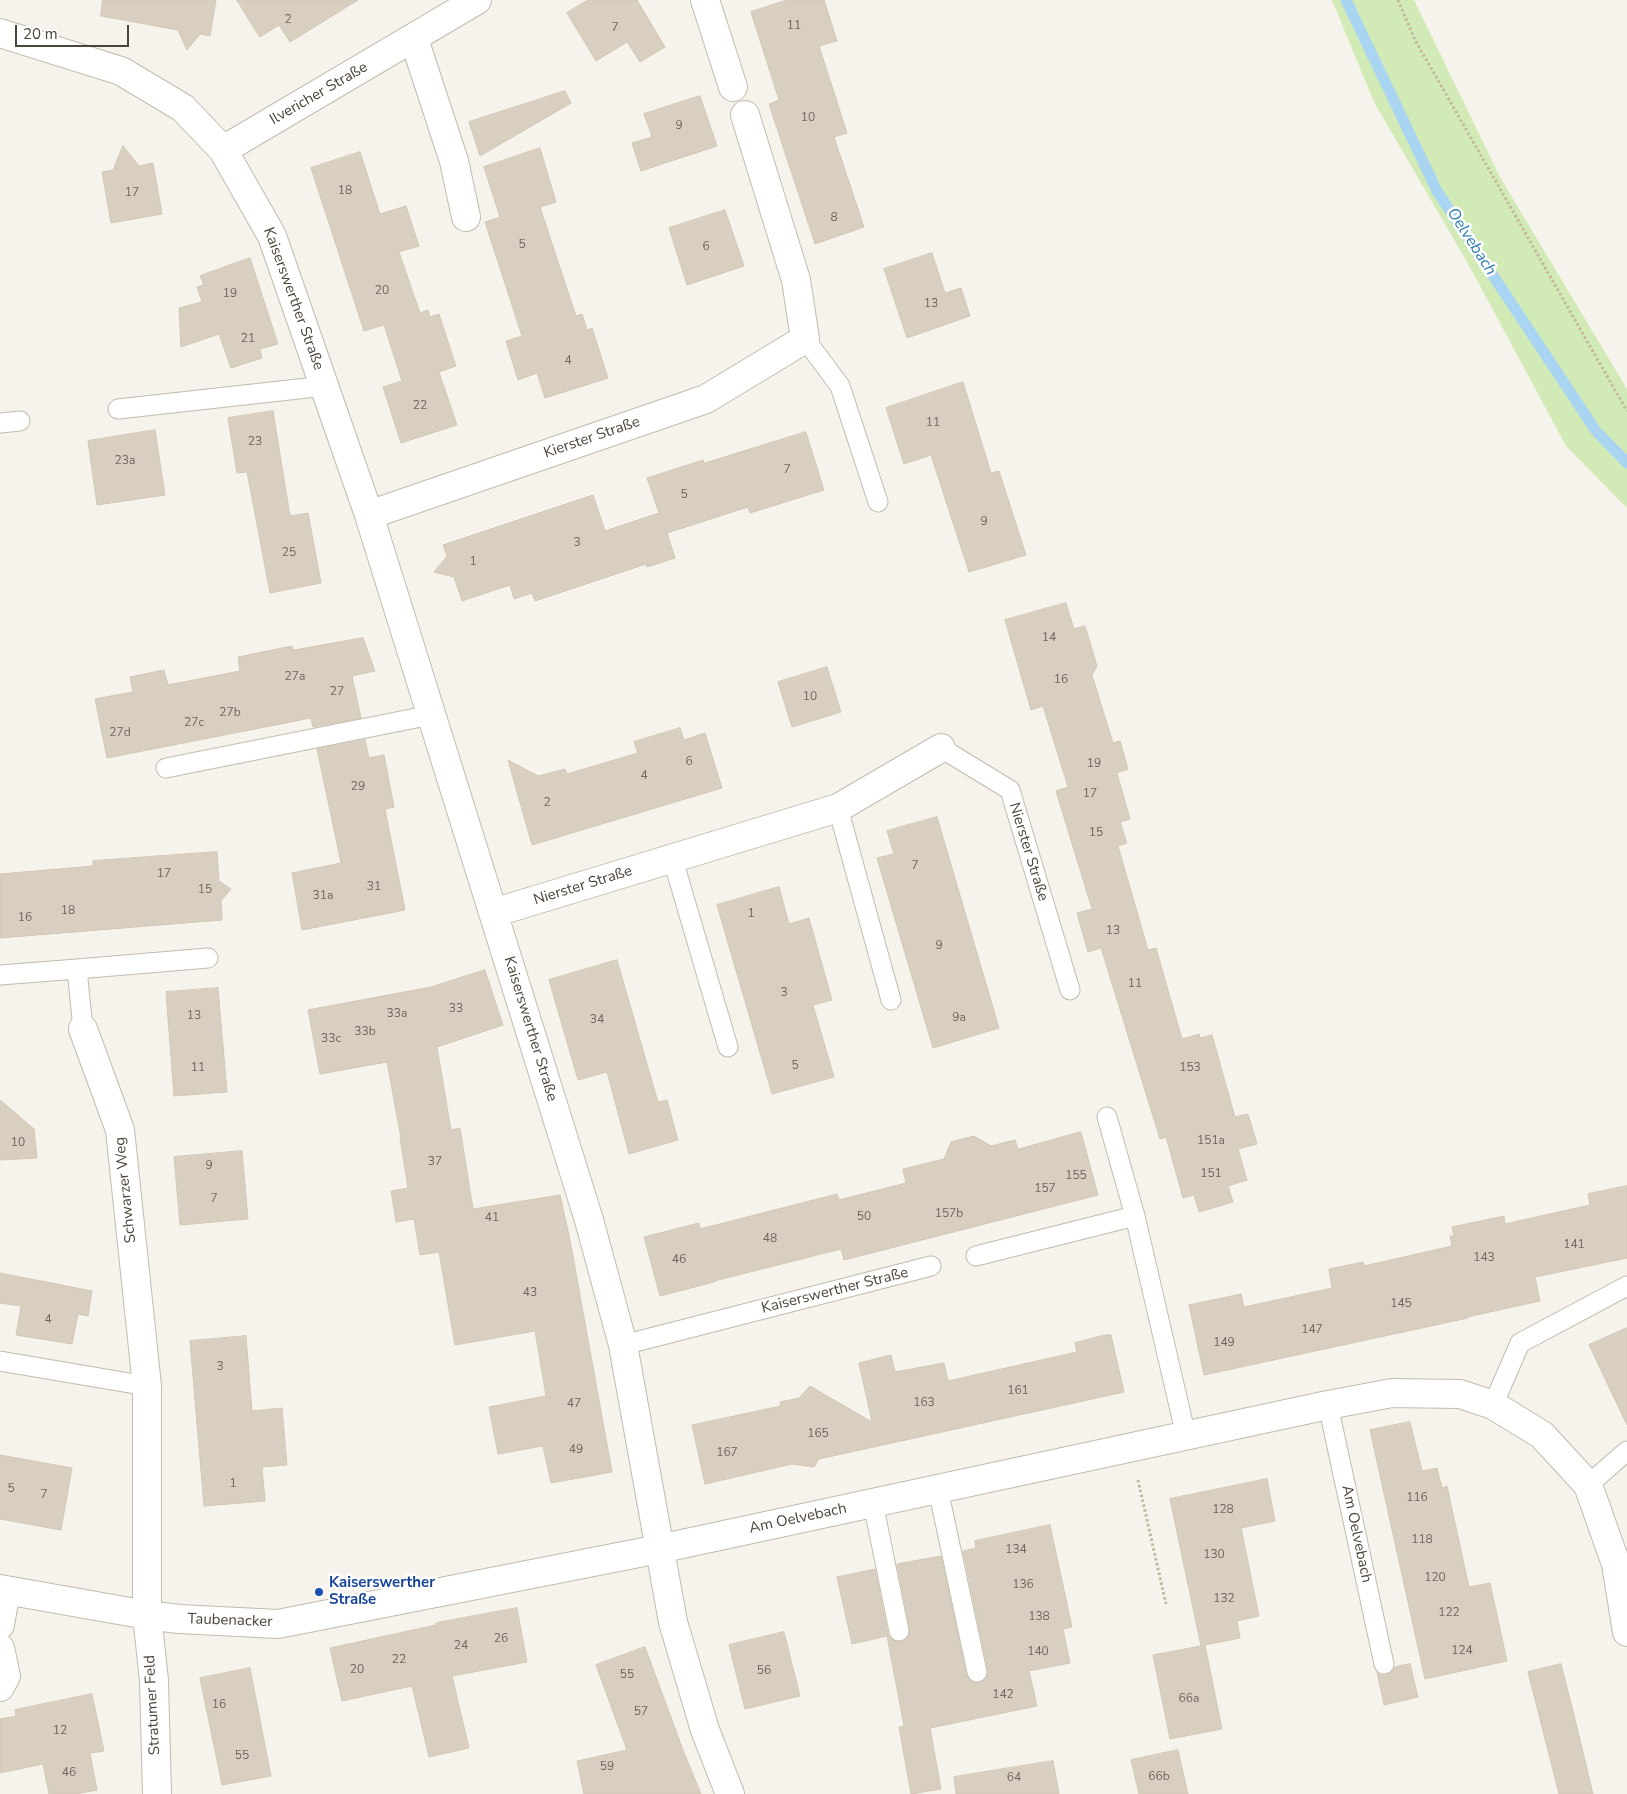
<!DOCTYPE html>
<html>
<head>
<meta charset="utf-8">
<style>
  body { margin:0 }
  #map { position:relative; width:1627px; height:1794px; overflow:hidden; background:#f6f3ec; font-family:"Nunito Sans",sans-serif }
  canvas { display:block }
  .scale { position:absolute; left:15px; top:25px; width:114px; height:22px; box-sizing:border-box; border:2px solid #4b4439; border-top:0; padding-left:6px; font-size:15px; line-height:18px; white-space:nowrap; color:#4b4439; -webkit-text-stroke:4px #fff; paint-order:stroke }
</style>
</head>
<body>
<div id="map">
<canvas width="1627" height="1794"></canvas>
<div class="scale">20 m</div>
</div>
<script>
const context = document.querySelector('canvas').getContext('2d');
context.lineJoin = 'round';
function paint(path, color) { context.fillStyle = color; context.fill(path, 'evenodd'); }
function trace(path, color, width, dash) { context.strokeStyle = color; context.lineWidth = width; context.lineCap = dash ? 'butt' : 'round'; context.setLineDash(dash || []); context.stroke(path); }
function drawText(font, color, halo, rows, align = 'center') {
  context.font = font + ' "Nunito Sans",sans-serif'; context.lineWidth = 5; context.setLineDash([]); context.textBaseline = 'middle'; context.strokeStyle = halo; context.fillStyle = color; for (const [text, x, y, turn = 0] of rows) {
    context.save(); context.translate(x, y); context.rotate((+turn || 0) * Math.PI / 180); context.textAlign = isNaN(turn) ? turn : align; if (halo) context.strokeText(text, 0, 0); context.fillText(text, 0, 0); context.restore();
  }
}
paint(new Path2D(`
  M1332,0H1414L1501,179L1627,389V508L1566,446L1471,269L1374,102Z`), '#d2eab5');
trace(new Path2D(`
  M1346,0L1437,191L1596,431L1627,463`), '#a9d4f2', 11);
const building = new Path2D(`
  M103,0H216L210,36L200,34L187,50L178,30L101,16Z
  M237,0H358L290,42L279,25L260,37Z
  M588,0H637L665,47L640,62L627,42L596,61L567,13Z
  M787,0H824L837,41L819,46L847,133L834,137L864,227L815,244L769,104L779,100L751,12Z
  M565,91L571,103L480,156L469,122Z
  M700,96L717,146L641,171L632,143L652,137L644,114Z
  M123,146L139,166L153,163L162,214L111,223L102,172L113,170Z
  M540,148L556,202L540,207L576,316L582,314L587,330L592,328L608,378L545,398L537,373L518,380L506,341L522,336L485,222L500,217L484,167Z
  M360,152L380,214L406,206L419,246L399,252L420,313L428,310L430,317L439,314L456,366L439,372L457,425L401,443L383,387L402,381L384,325L364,331L311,168Z
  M725,210L744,266L687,285L669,228Z
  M932,253L945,293L961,288L970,316L907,338L884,269Z
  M250,258L278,344L260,349L262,358L231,368L219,334L181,347L179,308L202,302L197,287L204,285L200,276Z
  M963,382L991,473L999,471L1026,555L969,572L931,455L904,464L886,408Z
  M273,411L290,516L308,513L321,583L270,593L247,472L237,473L228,418Z
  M155,430L165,495L97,505L88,441Z
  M806,432L824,490L750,513L748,507L667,533L675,558L647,567L646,564L535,601L532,593L514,599L510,585L462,601L454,577L434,572L447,556L443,545L593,495L605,531L659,513L647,478L703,460L704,463Z
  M1066,603L1074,629L1085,626L1097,666L1092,675L1113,743L1120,741L1128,769L1117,773L1130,819L1120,822L1127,843L1118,846L1148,950L1156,948L1182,1039L1199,1034L1200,1038L1212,1035L1235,1117L1248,1114L1257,1144L1238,1149L1247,1180L1228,1186L1233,1202L1199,1212L1194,1195L1183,1198L1166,1137L1160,1139L1101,948L1088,952L1077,913L1092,909L1056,791L1068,787L1043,706L1031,710L1005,620Z
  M363,638L375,671L352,676L361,718L313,727L311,718L107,758L95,699L133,692L130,677L164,670L168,685L240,671L238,657L292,646L293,650Z
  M827,667L841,712L792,727L778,682Z
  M680,728L684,740L705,733L722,788L532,845L508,760L538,776L565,769L567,774L638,753L634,742Z
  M365,740L369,758L384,755L394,807L385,809L405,910L302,930L292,873L341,863L317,749Z
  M937,817L999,1028L933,1048L877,858L894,854L887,831Z
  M217,852L219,881L231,889L221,901L222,920L0,938V874L93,866V861Z
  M779,887L789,924L809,918L832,1000L813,1005L834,1077L772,1094L717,905Z
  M617,960L658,1102L667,1100L678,1140L629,1154L607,1072L578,1080L549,980Z
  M485,970L503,1025L437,1047L451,1130L460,1128L473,1209L560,1195L570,1240L612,1472L551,1483L543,1446L498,1454L489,1407L546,1396L535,1331L455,1345L439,1252L420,1255L414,1219L396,1222L391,1191L408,1188L400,1138H401L387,1062L320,1074L308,1010L431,987Z
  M218,988L227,1092L174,1096L166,992Z
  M0,1100L34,1129L37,1158L0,1160Z
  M1081,1132L1098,1195L844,1260L841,1249L714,1281V1282L660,1296L644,1237L699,1223L700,1229L837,1194L839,1200L906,1183L903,1169L944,1159L951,1142L974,1136L991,1146L1015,1140L1018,1149Z
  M242,1151L248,1219L180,1225L174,1157Z
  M1627,1186V1258L1535,1277L1540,1301L1467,1317L1468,1318L1204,1375L1189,1305L1241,1294L1244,1307L1332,1288L1329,1269L1363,1262L1364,1266L1452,1246L1450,1236H1454L1452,1227L1504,1216L1505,1224L1590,1205L1588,1194Z
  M0,1273L92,1291L88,1316L78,1314L72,1344L16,1335L21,1306L0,1303Z
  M1627,1328V1425L1589,1345Z
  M1105,1335H1111L1124,1392L819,1459L814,1467L792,1464L705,1484L692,1425L781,1406L780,1402L799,1398L810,1386L872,1422L859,1363L891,1355L895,1372L944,1363L948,1381L1077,1352L1075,1343Z
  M246,1336L252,1411L282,1408L287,1465L262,1467L265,1501L204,1506L190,1341Z
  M1410,1422L1422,1471L1437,1468L1442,1488L1447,1486L1469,1587L1490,1583L1507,1661L1425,1679L1370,1430Z
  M0,1455L72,1468L61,1530L0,1519Z
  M1267,1479L1275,1521L1241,1528L1259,1616L1237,1621L1240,1638L1205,1645L1222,1729L1170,1739L1153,1655L1201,1646L1170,1499Z
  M1050,1525L1072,1627L1063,1629L1070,1663L1029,1671L1037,1706L930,1728L941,1789L911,1794L899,1727L904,1726L887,1636L852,1644L837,1577L875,1569L888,1634L891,1639L901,1642L907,1639L910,1629L897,1564L941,1556L966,1674L968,1679L973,1682L980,1683L985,1680L987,1676L988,1670L963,1551L976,1548L975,1541Z
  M517,1608L527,1662L452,1676L469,1748L429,1757L412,1686L342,1701L330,1648L436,1625V1623Z
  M784,1632L800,1696L745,1709L729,1645Z
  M645,1647L683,1750L701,1794H584L577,1761L627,1750L596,1665Z
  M1410,1664L1418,1697L1384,1705L1377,1672L1381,1675H1387L1392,1672L1395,1667Z
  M1561,1664L1574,1715L1593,1794H1559L1528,1672Z
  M250,1668L271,1776L222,1785L200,1678Z
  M92,1694L104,1751L90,1753L97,1790L76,1794H49L43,1764L0,1773V1719L16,1716L15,1710Z
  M1178,1750L1188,1794H1139L1131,1760Z
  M1053,1761L1059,1794H956L954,1777Z`);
paint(building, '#d8cfc1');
trace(building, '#d3c7b4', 1);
const lane = new Path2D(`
  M805,339L840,386L878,502
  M118,409L325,386
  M0,423L20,421
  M941,748L1010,790L1070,990
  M166,768L431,715
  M838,808L891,1000
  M673,860L728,1047
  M77,969L208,958
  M0,975L77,969L83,1029
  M1107,1117L1135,1216L1186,1436
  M976,1256L1135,1216
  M623,1345L931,1266
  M0,1361L147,1386
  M1328,1405L1384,1664
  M1493,1405L1520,1343L1627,1286
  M1588,1485L1627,1451
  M938,1489L977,1672
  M873,1503L899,1631`);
const street = new Path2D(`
  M705,0L733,87
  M0,33L121,71L183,108L223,150L272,236L369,515L589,1220L623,1345L673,1622L705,1730L730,1794
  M414,39L454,161L466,217
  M223,150L477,0
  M369,515L706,399L805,339L796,280L745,115
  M493,913L838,808L941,748
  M83,1029L120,1130L147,1386V1615L154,1681L157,1794
  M0,1589L147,1615L179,1619L278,1624L659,1549L1328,1405L1392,1393L1460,1394L1493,1405L1542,1435L1588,1485L1616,1564L1627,1632
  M0,1625L6,1590
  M0,1648L6,1676L0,1687`);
trace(lane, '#c2bbae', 21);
trace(street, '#c2bbae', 30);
trace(new Path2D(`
  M1398,0L1415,40L1627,411
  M1138,1480L1166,1604`), '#c4b79f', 3, [2.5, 2.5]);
trace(lane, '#fff', 19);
trace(street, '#fff', 28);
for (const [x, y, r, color] of [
  [319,1592,5,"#1a4fb4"]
]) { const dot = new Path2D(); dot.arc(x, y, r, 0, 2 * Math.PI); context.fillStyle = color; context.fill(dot); trace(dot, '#fff', 2); }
drawText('12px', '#6e675b', null, [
  ["2",288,20],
  ["11",794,26],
  ["7",615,28],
  ["10",808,118],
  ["9",679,126],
  ["18",345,191],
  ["17",132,193],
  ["8",834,218],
  ["5",522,245],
  ["6",706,247],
  ["20",382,291],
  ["19",230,294],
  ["13",931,304],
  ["21",248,339],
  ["4",568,361],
  ["22",420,406],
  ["11",933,423],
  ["23",255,442],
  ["23a",125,461],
  ["7",787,470],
  ["5",684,495],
  ["9",984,522],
  ["3",577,543],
  ["25",289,553],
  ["1",473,562],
  ["14",1049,638],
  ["27a",295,677],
  ["16",1061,680],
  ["27",337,692],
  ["10",810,697],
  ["27b",230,713],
  ["27c",194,723],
  ["27d",120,733],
  ["6",689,762],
  ["19",1094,764],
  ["4",644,776],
  ["29",358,787],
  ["17",1090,794],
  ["2",547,803],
  ["15",1096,833],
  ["7",915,866],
  ["17",164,874],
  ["31",374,887],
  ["15",205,890],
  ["31a",323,896],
  ["18",68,911],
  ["1",751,914],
  ["16",25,918],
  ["13",1113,931],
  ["9",939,946],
  ["11",1135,984],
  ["3",784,993],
  ["33",456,1009],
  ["33a",397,1014],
  ["13",194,1016],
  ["9a",959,1018],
  ["34",597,1020],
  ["33b",365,1032],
  ["33c",331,1039],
  ["5",795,1066],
  ["11",198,1068],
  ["153",1190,1068],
  ["151a",1211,1141],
  ["10",18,1143],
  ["37",435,1162],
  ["9",209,1166],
  ["151",1211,1174],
  ["155",1076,1176],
  ["157",1045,1189],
  ["7",214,1199],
  ["157b",949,1214],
  ["50",864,1217],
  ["41",492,1218],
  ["48",770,1239],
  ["141",1574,1245],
  ["143",1484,1258],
  ["46",679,1260],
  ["43",530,1293],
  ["145",1401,1304],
  ["4",48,1320],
  ["147",1312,1330],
  ["149",1224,1343],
  ["3",220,1367],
  ["161",1018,1391],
  ["163",924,1403],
  ["47",574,1404],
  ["165",818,1434],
  ["49",576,1450],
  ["167",727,1453],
  ["1",233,1484],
  ["5",11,1489],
  ["7",44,1495],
  ["116",1417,1498],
  ["128",1223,1510],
  ["118",1422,1540],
  ["134",1016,1550],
  ["130",1214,1555],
  ["120",1435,1578],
  ["136",1023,1585],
  ["132",1224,1599],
  ["122",1449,1613],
  ["138",1039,1617],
  ["26",501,1639],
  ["24",461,1646],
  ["124",1462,1651],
  ["140",1038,1652],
  ["22",399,1660],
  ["20",357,1670],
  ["56",764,1671],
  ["55",627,1675],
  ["142",1003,1695],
  ["66a",1189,1699],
  ["16",219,1705],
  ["57",641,1712],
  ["12",60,1731],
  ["55",242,1756],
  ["59",607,1767],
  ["46",69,1773],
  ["66b",1159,1777],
  ["64",1014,1778]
]);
drawText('15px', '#4b4439', '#fff', [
  ["Ilvericher Straße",319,94,-30],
  ["Kaiserswerther Straße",293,299,70],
  ["Kierster Straße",592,438,-19],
  ["Nierster Straße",1028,852,73],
  ["Nierster Straße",583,886,-17],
  ["Kaiserswerther Straße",530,1029,73],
  ["Schwarzer Weg",126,1190,-96],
  ["Kaiserswerther Straße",835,1291,-14],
  ["Am Oelvebach",798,1519,-12],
  ["Am Oelvebach",1356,1534,78],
  ["Taubenacker",230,1621,2],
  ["Stratumer Feld",153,1705,-93]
]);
drawText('bold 15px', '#164399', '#fff', [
  ["Kaiserswerther",329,1583],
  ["Straße",329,1600]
], 'left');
drawText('italic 16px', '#2e7ab2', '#fff', [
  ["Oelvebach",1471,242,57]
]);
</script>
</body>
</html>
